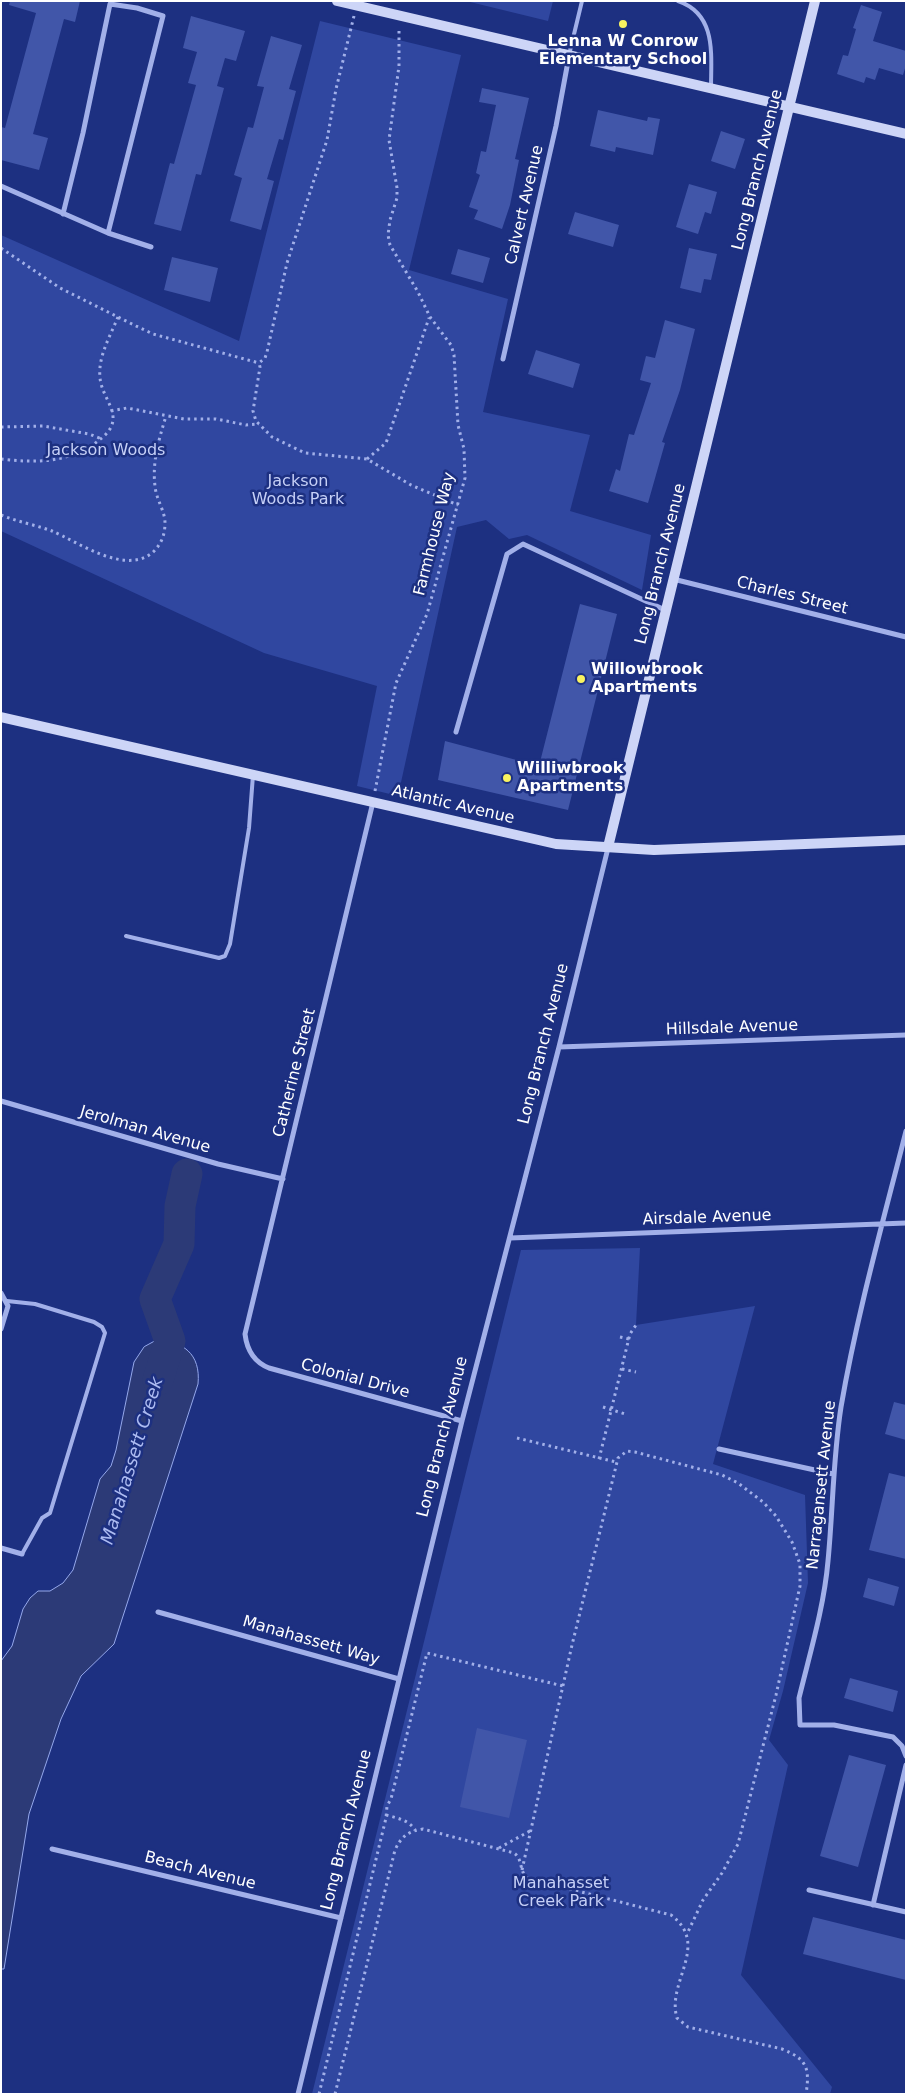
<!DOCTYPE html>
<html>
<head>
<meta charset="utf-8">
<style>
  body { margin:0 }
  #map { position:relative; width:907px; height:2095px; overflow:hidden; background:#1d3081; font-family:"DejaVu Sans",sans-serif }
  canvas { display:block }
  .frame { position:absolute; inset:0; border:2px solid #fff; pointer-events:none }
</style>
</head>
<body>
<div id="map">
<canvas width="907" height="2095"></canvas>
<div class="frame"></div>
</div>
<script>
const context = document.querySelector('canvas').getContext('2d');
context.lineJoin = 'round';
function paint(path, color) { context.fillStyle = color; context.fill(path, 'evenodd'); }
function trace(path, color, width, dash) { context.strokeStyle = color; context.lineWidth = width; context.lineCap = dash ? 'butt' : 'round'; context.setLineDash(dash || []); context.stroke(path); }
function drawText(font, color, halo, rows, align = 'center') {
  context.font = font + ' "DejaVu Sans",sans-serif'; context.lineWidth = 5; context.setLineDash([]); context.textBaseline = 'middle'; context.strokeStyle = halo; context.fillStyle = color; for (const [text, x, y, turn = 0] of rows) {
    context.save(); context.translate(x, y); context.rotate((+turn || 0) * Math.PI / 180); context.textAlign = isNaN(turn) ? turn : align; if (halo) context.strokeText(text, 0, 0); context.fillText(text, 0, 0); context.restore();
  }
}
paint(new Path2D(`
  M466,1H553L548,21Z
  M320,21L461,55L409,270L508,299L483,412L590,435L570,511L651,535L642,590L527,535L509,539L486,520L457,527L398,796L357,786L377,686L264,653L1,531V235L239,341Z
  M640,1248L636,1325L755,1306L713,1464L805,1495L808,1583L783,1691L769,1740L788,1765L741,1975L832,2087L830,2094H312L521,1250Z`), '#3047a0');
const water = new Path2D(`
  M155,1341C183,1340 201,1354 198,1384L114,1644L81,1676L61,1719L29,1814L4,1969H1V1661L12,1646L23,1609L30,1598L38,1591H50L63,1583L73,1570L100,1479L111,1466L116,1450L134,1362L144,1347Z`);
paint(water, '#2c3a77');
trace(water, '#95a8eb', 1);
trace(new Path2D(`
  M158,1380L170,1341L155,1299L179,1244L180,1206L187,1174`), '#2c3a77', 31);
paint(new Path2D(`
  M10,1H80L75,22L64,19L33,134L48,138L39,170L1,160V127L5,128L36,13L9,5Z
  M861,5L882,12L873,41L906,51V65L903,75L879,68L875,80L866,77L864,83L837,74L843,55L848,56L856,29L853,28Z
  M191,16L245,31L236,61L225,58L217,86L224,88L201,175L196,174L181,231L154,224L170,163L174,164L196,85L188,83L197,52L183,48Z
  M271,36L302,45L289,89L296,91L283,140L279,139L267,179L274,181L261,230L230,221L242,178L234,175L248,127L253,128L264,87L257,86Z
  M482,88L529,98L515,159L519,160L510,205L502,229L474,219L478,210L469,207L480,175L476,173L481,151L486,152L496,105L479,102Z
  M598,110L647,121L648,117L660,119L653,155L616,147L615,152L590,146Z
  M721,131L745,139L735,169L711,161Z
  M689,184L717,192L711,214L705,212L698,234L676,227Z
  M575,212L619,225L613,247L568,234Z
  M689,248L717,254L711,280L704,279L701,293L680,288Z
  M458,249L490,258L483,283L451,274Z
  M172,257L218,268L210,302L164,290Z
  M665,320L695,329L680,390L662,442L665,443L648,503L609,491L616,469L620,471L629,434L634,435L651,383L640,380L646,356L655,358Z
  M536,350L580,364L573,388L528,374Z
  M580,604L617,614L568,810L438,780L445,741L539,766Z
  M894,1402L906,1405V1440L885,1434Z
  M889,1473L906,1477V1559L869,1550Z
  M868,1578L899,1587L894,1606L863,1597Z
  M850,1678L898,1691L893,1712L844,1698Z
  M477,1728L527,1740L509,1818L460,1807Z
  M849,1755L886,1765L858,1867L820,1856Z
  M813,1917L906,1940V1980L803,1954Z`), '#4156a9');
trace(new Path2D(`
  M354,16L336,89L327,140L287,263L267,352L265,358L259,363L260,367L253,411L256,421L272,437L305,453L367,459L411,485L458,505
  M1,248L60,288L136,326L153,334L259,363
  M111,411L127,408L184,419H216L246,425L259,424
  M1,427L43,426L89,434L102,439
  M1,459C35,463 65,463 94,444C102,438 112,431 113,420C114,409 105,397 102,387C94,363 109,339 118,317
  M367,459L386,443L429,318
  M1,515C18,522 36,525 52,531C78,542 124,575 152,553C161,545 165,535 165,523C165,511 156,499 155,486C152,462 159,439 166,416
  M375,791L396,683L427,614L465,478L464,449L458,425L454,355L451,345L430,317L418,292L390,245L388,235L390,220L397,198V188L389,140L399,66V28
  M620,1337L629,1339
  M622,1369L636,1372
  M603,1407L625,1414
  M517,1438L616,1462
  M599,1459L630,1334L636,1325
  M386,1815C397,1818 409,1820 415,1830
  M499,1848L530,1831
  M522,1870L572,1645L618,1458L627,1451L635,1452L722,1475L738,1483L763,1502L776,1516L792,1542L800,1564V1586L776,1695L738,1844L722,1873L703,1900L687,1934
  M319,2094L386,1818L387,1806L391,1799L427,1653L563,1686
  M335,2094L395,1850C401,1837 408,1831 423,1829L514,1853C523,1859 519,1871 527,1878L671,1915C711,1945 666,1982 677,2018L688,2027L782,2049C807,2059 810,2068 806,2094`), '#a2b0e9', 3, [2.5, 4]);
trace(new Path2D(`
  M678,1C717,14 711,55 711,88
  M569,55L582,1
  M126,936L219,958L225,956L230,944L249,828L253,775
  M7,1301L35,1304L94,1322L102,1327L105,1333L50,1513L42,1518L22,1554`), '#a2b0e9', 4);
trace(new Path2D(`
  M1,186L108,233L151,247
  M63,214L83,133L110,4L137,8L163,16L108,233
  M503,359L556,126L569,56
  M673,579L906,637
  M456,732L507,554L523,544L665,610
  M373,802L245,1334C247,1351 254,1362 269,1368L462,1421
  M559,1047L906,1035
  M1,1101L218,1164L283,1179
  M906,1131C883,1222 857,1314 841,1407C833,1458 833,1509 828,1561C824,1607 810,1653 799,1698L800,1725H834L893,1737L902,1746L906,1756
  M510,1238L906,1223
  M1,1293L8,1306L1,1329
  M719,1449L833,1474
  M1,1548L22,1554
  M158,1612L399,1679
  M52,1849L341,1918
  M809,1890L906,1912
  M873,1905L906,1765
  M298,2094L462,1421L559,1047L608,848`), '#a2b0e9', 5);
trace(new Path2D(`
  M337,1L906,134
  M1,717L556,844L654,850L906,840
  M608,847L815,1`), '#cdd5f7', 10);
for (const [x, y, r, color] of [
  [623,24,5,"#f9f360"],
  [581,679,5,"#f9f360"],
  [507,778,5,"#f9f360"]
]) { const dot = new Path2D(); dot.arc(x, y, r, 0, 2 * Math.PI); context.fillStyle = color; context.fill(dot); trace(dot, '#1d3081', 2); }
drawText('bold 16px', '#fff', '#1d3081', [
  ["Lenna W Conrow",623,42,"center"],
  ["Elementary School",623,60,"center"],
  ["Willowbrook",591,670],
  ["Apartments",591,688],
  ["Williwbrook",517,769],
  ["Apartments",517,787]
], 'left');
drawText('16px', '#fff', '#1d3081', [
  ["Long Branch Avenue",758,170,-76],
  ["Calvert Avenue",525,205,-77],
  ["Farmhouse Way",435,534,-76],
  ["Long Branch Avenue",661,564,-76],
  ["Charles Street",792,596,14],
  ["Atlantic Avenue",453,805,13],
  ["Hillsdale Avenue",732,1028,-2],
  ["Long Branch Avenue",544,1044,-76],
  ["Catherine Street",295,1073,-76],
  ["Jerolman Avenue",145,1130,16],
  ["Airsdale Avenue",707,1218,-2],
  ["Colonial Drive",355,1379,15],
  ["Long Branch Avenue",443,1437,-76],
  ["Narragansett Avenue",822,1485,-84],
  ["Manahassett Way",311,1641,16],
  ["Long Branch Avenue",347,1830,-76],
  ["Beach Avenue",200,1871,14]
]);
drawText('16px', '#c6d0f7', '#1d3081', [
  ["Jackson Woods",106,451],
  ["Jackson",298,482],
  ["Woods Park",298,500],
  ["Manahasset",561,1884],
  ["Creek Park",561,1902]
]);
drawText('italic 18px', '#adbbf1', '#1d3081', [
  ["Manahassett Creek",133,1461,-73]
]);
</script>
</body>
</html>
